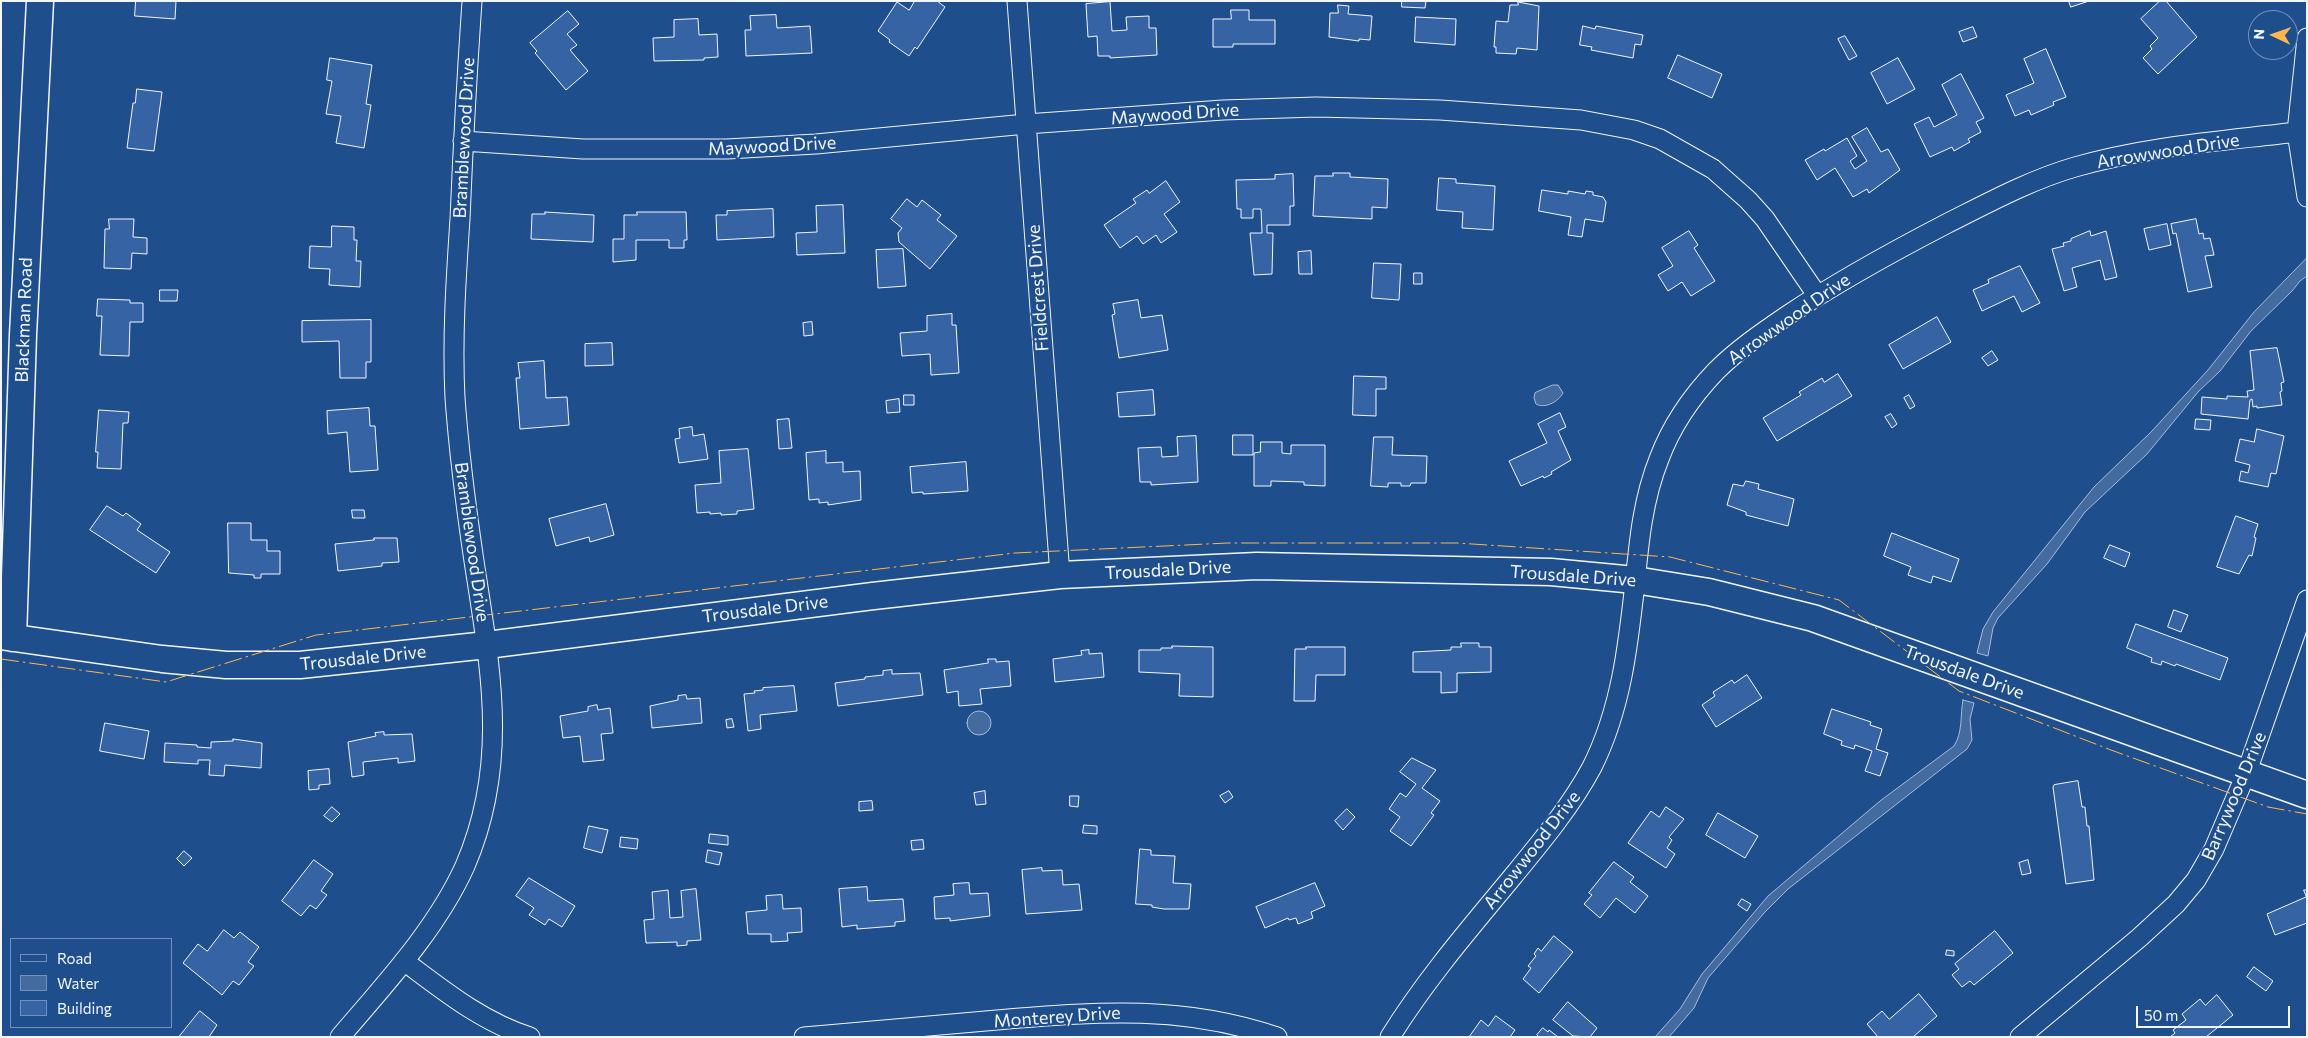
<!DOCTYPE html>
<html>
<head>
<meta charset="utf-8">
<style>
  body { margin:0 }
  #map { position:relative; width:2308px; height:1038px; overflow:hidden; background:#1f4e8c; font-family:Commissioner,sans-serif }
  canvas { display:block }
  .frame { position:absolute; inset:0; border:2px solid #f2f6ff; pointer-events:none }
  .legend { position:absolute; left:10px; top:938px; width:162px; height:90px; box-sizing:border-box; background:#1f4e8c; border:1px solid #7391ba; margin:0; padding:6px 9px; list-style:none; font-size:15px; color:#f2f6ff }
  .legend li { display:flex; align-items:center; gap:10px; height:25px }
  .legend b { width:25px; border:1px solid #7391ba }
  .north { position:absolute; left:2248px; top:10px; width:50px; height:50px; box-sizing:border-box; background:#1f4e8c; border:1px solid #7391ba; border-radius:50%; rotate:273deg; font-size:14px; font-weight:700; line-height:20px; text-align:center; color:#f2f6ff }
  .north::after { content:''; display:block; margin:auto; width:18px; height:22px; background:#ffb74d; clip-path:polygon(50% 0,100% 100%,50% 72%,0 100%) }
  .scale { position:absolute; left:2136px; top:1006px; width:154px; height:22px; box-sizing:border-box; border:2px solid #f2f6ff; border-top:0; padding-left:6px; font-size:15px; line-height:18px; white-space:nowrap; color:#f2f6ff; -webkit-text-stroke:4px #1f4e8c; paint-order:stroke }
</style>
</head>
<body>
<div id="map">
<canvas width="2308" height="1038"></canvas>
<div class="frame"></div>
<ul class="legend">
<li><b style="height:6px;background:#1f4e8c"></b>Road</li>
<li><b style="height:14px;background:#446ba0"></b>Water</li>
<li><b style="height:14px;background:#3563a3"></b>Building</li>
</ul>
<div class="north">N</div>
<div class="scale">50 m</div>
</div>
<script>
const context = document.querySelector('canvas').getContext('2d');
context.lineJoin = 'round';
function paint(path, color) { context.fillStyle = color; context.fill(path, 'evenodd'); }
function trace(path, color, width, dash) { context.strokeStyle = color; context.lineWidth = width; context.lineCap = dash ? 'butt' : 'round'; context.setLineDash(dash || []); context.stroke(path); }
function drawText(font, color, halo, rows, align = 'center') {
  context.font = font + ' Commissioner,sans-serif'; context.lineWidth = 4; context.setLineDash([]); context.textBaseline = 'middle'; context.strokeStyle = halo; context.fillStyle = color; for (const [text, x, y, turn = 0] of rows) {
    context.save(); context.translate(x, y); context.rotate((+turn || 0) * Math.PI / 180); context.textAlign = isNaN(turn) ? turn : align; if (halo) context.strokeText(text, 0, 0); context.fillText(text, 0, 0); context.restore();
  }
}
const water = new Path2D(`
  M2307,258V276L2300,281L2292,291L2251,331L2220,371L2198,392L2147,454L2085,512L2047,564L1998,618L1993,628L1988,656L1977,653L1983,629L1993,612L2094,487L2151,432L2208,370L2254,312Z
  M1553,385H1558L1563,393C1558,402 1545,409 1536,404L1534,398L1535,393Z
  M1963,700L1974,703L1970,719L1972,740L1967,749L1788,889L1765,912L1708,978L1694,1008L1669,1037H1655L1680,1009L1702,974L1768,896L1880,801L1954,746C1963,732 1960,716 1963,700Z
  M967 723a12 12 0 1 1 24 0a12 12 0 1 1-24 0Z`);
paint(water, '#446ba0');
trace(water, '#a8bbd7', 1);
const building = new Path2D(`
  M136,1H176L175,19L135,16Z
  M915,1H937L945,7L917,49L915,47L909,56L889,42L890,40L878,31L897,2L909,10Z
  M1402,1H1426L1425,8L1402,7Z
  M2069,1H2089L2071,7Z
  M2160,1H2166L2197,37L2158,74L2143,58L2152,49L2150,46L2158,38L2141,19Z
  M1110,2L1112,31L1127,30L1126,17L1149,16V28H1156L1157,55L1110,58V56H1098L1097,36L1088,37L1086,4Z
  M1518,2L1539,6L1537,50L1517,48L1516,54L1496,53V47H1494L1496,21L1508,22L1510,5H1518Z
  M1338,5L1349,6L1348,14L1372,16L1370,40L1359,39V41L1329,37L1330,13H1338Z
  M1231,10H1249V20H1275V44H1233V47H1213V19H1231Z
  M568,11L579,24L567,34L577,45L570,50L588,71L566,90L535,53L537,51L530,43Z
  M776,15L777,28L810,26L812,53L746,56L745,30H751L750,16Z
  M1416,17L1456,19L1455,45L1415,42Z
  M698,19L699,35L717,34L718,57L704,58V60L654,61L653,38L674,37V20Z
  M1583,26L1595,29L1596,26L1643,35L1641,45L1635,44L1633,58L1591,50L1592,47L1580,45Z
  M1973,27L1977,37L1963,42L1959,32Z
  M1845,36L1857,56L1849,60L1838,39Z
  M2046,49L2066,97L2053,102L2054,105L2031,115L2029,110L2015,116L2006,95L2034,83L2024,59Z
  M1678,55L1722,74L1712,98L1668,78Z
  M330,58L372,65L366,104L371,105L364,148L336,143L341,116L326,114L332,81L327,80Z
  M1898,58L1915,89L1887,104L1871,73Z
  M1961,74L1984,118L1976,122L1981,132L1968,139L1970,142L1954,151L1952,147L1930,157L1914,124L1929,117L1934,127L1957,115L1942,85Z
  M137,89L162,92L154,151L127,148L133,103H135Z
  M1867,128L1881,152L1888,149L1900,170L1869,193L1867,189L1853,197L1835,168L1817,180L1805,160L1824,149L1825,151L1847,138L1857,156L1850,161L1855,169L1867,161L1852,137Z
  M1333,173H1350V177L1388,179L1387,208L1372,207V219L1313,216L1315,176H1333Z
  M1293,174L1294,206H1290V225H1267V233H1273L1272,274L1254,275L1250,233H1262L1261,209H1253V218H1241V209H1237L1236,180L1275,179V175Z
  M1439,178L1456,179V183L1495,186L1493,230L1462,228L1463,212L1437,210Z
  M1166,181L1180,202L1164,214L1177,232L1161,243L1156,235L1143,244L1137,236L1120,248L1104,225L1136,203L1133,199L1147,190L1149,193Z
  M1542,190L1568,194V191L1585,194L1586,191L1593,192V195L1603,197L1606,202L1603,222L1585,219L1582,237L1568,235L1571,217L1539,211Z
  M907,199L917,207L922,200L941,215L937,220L957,236L930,269L899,242L898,233L902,228L891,219Z
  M843,205L845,253L797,255L796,233L817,232L816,206Z
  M773,209L774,237L717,240L716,215H727V211Z
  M545,212L594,215L593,242L531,239L532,214H545Z
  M637,212H686L687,240H684V248H669V240H636V260L613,262V239H624V215H637Z
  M109,219H134L133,237L147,238V254L132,253L131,269L104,268L105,229H109Z
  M2196,219L2199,234L2203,233L2204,239L2210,238L2214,255L2205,256L2212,287L2188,292L2176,233L2173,234L2171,224Z
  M2167,224L2171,245L2149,250L2144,229Z
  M332,226L354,227V240H357L356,261H361L360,287L329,285L330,269L309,268L310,246L331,247Z
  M1689,231L1698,245L1694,248L1715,281L1691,296L1682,282L1668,291L1658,275L1673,266L1662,248Z
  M2090,231L2091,236L2106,231L2117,277L2105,280L2100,260L2072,268L2077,287L2064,291L2052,249L2064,246L2063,243L2071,241V239Z
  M903,249L906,286L878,288L876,250Z
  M1311,251L1312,274H1299L1298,252Z
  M1374,263L1401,264L1399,300L1372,298Z
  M2020,266L2040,303L2022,312L2014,296L1982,311L1973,290L1989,283L1988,280Z
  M1414,273H1422V284H1414Z
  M160,290H178L177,301H160Z
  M98,299L130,300V303H143V322H130L129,356L100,355L102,316H97Z
  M1138,300L1141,318L1162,315L1168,350L1119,358L1112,315L1115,314L1113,304Z
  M952,314V325H956L959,373L931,375L930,354L902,356L900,333L927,331V316Z
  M1937,317L1951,342L1903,369L1889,345Z
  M371,320V362H366V378H340L339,341L302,342V321Z
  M812,322L813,335L804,336L803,323Z
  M612,343L613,365L585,366V344Z
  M2277,348L2284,382L2281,383L2282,391L2280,392L2282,405L2257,408V406L2253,407L2252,399L2250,400L2248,419L2201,414L2202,397L2227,399V396L2248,397L2247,391L2254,390L2250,351Z
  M1992,351L1998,360L1988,366L1982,358Z
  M544,361L546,398L567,397L569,425L520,429L516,378H520L518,363Z
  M1838,374L1852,396L1777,441L1763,418L1801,395L1799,392L1822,378L1824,382Z
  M1354,376L1386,377V389H1376V416L1353,415Z
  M1153,390L1155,415L1119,417L1117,393Z
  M904,395H914V405H904Z
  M1909,395L1915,406L1910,409L1904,398Z
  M899,399L900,412L887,413L886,401Z
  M369,408L370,426H375L378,470L350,472L347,432L328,434L327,411Z
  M99,410L129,412L128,423H123L121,469L97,468L98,452H96Z
  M1560,413L1566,427L1558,431L1571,460L1551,472L1552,474L1544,478L1543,476L1521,486L1509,461L1547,443L1538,424Z
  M1891,414L1897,424L1892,428L1885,417Z
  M789,419L792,448L779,449L777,420Z
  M2196,419L2211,420L2210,430L2195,429Z
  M692,427L693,436L704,434L708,459L679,463L675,439L680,438L679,429Z
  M2257,429L2284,436L2276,474L2271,473L2268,487L2239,481L2241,471L2248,473L2250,465L2235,461L2240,439L2254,442Z
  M1233,435H1253V455H1233Z
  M1196,436L1198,482L1151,485V482H1140L1138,448L1161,447L1162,457L1178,456L1177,437Z
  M1374,437H1393L1392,455L1427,456L1426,483H1411L1410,486H1401V483H1388V487L1371,486Z
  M1261,442H1282V453L1291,454V445H1325V486L1304,485V482L1271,481V486H1254V453L1260,452Z
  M748,449L754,509L737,511V514L721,515V513L710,514V512L697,513L695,485L721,483L719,451Z
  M826,451V463L843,462V472L860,471L861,500L828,505V502L819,503V499L809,500L806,453Z
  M966,462L968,491L923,494V492L912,493L910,467Z
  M1746,481L1759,484L1758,489L1794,499L1788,526L1746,515V512L1727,505L1733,484L1743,486Z
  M606,504L614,535L590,542L589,537L556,546L549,519Z
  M107,506L123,516L126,513L141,524L137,530L170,552L156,573L90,530Z
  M352,510H364L365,518H353Z
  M2236,516L2258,524L2254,537L2256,538L2252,556L2249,555L2239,574L2217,567Z
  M228,523H251V540H267V551H280V574H261V578H254V575L229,573Z
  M1892,533L1959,559L1951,582L1933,576L1931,583L1908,575L1911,567L1884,556Z
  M374,538H397L399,562L382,563V566L338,571L335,544L374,540Z
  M2110,545L2130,553L2125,567L2104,558Z
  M2174,610L2188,615L2181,632L2168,627Z
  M2136,624L2228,658L2220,680L2176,664L2175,666L2162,661L2161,665L2151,662L2152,658L2127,648Z
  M1461,643H1479V647H1491V672L1457,673V692L1441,693V672H1413V652L1451,650V647H1461Z
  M1172,646L1213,647V697L1179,696L1180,674L1139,672V650H1161V648H1172Z
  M1306,647H1345V675H1316L1315,701H1294L1295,649H1306Z
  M1089,650V654L1102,653L1104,677L1055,682L1053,659L1082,655L1081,651Z
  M988,659H996V662L1009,661L1011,686L980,689L982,704L959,706L958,691L947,693L944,670L988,663Z
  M892,670V674L920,673L923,695L838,706L835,683L865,679V677L883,675V671Z
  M1747,675L1762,698L1716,727L1702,705L1715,696L1713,692L1732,680L1734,683Z
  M794,686L797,711L760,715L761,729L748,731L744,694L755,693L754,691L763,690V688Z
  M686,695L687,699L700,698L702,723L652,728L650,706L678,700V696Z
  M597,705L598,710L610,708L613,733L601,734L604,760L583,762L580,736L563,738L560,716L588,711V707Z
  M1832,709L1871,722L1870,725L1882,729L1876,749L1888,753L1880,776L1865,771L1872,751L1855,745L1854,749L1841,745L1842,741L1824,734Z
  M732,719L734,727L727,728L726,720Z
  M105,723L149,731L144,759L100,751Z
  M384,732V735L412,734L415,761L398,763V758L363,762L364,775L352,777L348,742L376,736L375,733Z
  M233,739L262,743L261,768L225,765L224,776L209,775L210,760H198V764L164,762L165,743L197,745V747L211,748V742L233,741Z
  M1412,758L1436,770L1422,788L1440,801L1431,813L1434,815L1411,846L1390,831L1400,817L1389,809L1400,793L1406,797L1416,784L1400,772Z
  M329,769L330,784L319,785V789L309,790L308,771Z
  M2078,781L2082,807H2085L2087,826H2089L2094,880L2066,884L2053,787L2054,785Z
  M985,791L986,804L976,805L974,793Z
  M1229,791L1233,797L1225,803L1220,796Z
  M1070,796H1079L1078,807L1070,806Z
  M872,801L873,810L859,811V802Z
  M332,807L340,814L332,822L324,816Z
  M1666,807L1684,819L1669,837L1672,840L1667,848L1675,854L1666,868L1628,843L1651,811L1659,817Z
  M1347,809L1355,817L1343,830L1335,821Z
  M1718,813L1758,836L1745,858L1706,835Z
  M1084,825L1097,826V834L1083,833Z
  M589,826L608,830L602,853L584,848Z
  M710,834L728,836V845L709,843Z
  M621,837L638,839L637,849L620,847Z
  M923,840L924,849L912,850L911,841Z
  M1140,849L1151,850V855L1175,856L1173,883L1191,884L1189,909H1164L1152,907V905L1136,904Z
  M708,850L722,853L719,865L706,862Z
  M184,851L192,858L184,866L177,859Z
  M314,860L333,874L321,891L327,895L316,909L310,905L301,916L282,901Z
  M2028,860L2031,873L2022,875L2019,863Z
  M1614,862L1634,877L1630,882L1648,896L1635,913L1616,898L1600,918L1584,904L1592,895L1589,893Z
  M1042,868V871L1062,870L1063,885L1079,884L1082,910L1026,914L1022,870Z
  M529,878L575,906L562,927L549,919L545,925L529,915L534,908L516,896Z
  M969,883L970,894L988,893L990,916L950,921V918L935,919L934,897L954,895L953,884Z
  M1315,883L1325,906L1311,912L1313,918L1298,924L1296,918L1289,920L1288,918L1265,928L1256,907Z
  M867,887L868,901L903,899L905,921L895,922V926L857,929V925L842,927L839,889Z
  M696,889L701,940L687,941V945L677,946V942L646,943L644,920L654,919L652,892L668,890L670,918L683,917L681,891Z
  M2304,890H2307V923L2275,935L2267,914L2306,897Z
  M782,895L783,909L801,908L802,932L787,933L788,941L771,942V934H748L746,912L767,910L766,896Z
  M1742,899L1751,904L1747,911L1738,905Z
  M224,930L234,938L240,932L259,947L248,962L254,966L239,985L233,981L222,995L183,963L198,944L207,951Z
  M1995,931L2013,953L1974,985L1970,981L1962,987L1952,975L1959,969L1955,964Z
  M1554,936L1573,952L1539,993L1523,979L1531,968L1528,966L1536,956L1534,954L1538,948L1541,951Z
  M1947,950L1954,951V956L1946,955Z
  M2254,967L2273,981L2266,991L2247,977Z
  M1919,994L1937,1016L1913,1037H1878L1867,1024L1882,1011L1889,1019Z
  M2217,995L2233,1015L2206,1037H2170L2175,1033L2173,1030L2186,1020L2182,1014L2200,999L2205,1005Z
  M1568,1002L1597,1028L1590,1037L1573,1036L1553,1020Z
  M200,1011L217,1025L209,1037H179Z
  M1496,1016L1515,1030L1510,1037H1469L1481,1020L1488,1026Z
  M1543,1028L1548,1032L1549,1030L1558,1037H1539L1537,1035Z`);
paint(building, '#3563a3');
trace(building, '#f2f6ff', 1);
const street = new Path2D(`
  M1017,1L1060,575
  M2307,38L2297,132L2307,197
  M463,141L583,149H727L816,144L1026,124L1223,110L1316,107L1440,110L1581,120L1634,130L1660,139L1713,169L1748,200L1765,219L1817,295
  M404,961C443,990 482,1022 530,1037
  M340,1037C385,984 436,930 465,866C510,762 490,667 474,561C466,507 459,453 455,398C452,339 456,278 460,219C463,146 467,74 472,1
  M804,1037C868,1031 932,1026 997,1020C1096,1012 1180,1004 1277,1037
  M1390,1037C1426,979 1471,927 1514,875C1542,841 1571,806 1592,767C1621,709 1628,647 1635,583C1639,541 1643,499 1659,459C1671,427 1692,396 1716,371C1737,350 1763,332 1788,315C1839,281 1892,252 1946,224C1988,203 2030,180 2075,167C2147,146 2223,141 2297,132
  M2020,1037L2139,938L2176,904L2196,880L2214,849L2246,774L2307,600`);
const secondary = new Path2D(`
  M1,636L162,659L226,665H300L487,645L873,596L1060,575L1257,566L1551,572L1635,580L1709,592L1813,618L2307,795
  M13,638L23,335L40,1`);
trace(street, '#f2f6ff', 21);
trace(secondary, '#f2f6ff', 29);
trace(street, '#1f4e8c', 19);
trace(secondary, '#1f4e8c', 26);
trace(new Path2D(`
  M1,659L166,682L316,635L1015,553L1228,543H1457L1670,557L1839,600L1959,691L2111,750L2268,807L2307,814`), '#ffb74d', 1, [18, 4, 2.5, 4]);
drawText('18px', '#f2f6ff', '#1f4e8c', [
  ["Maywood Drive",1175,114,-4],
  ["Bramblewood Drive",464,138,-87],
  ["Maywood Drive",772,146,-3],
  ["Arrowwood Drive",2168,151,-9],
  ["Fieldcrest Drive",1038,288,-94],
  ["Arrowwood Drive",1789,319,-35],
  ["Blackman Road",24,320,-88],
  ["Bramblewood Drive",472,542,82],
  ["Trousdale Drive",1168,570,-3],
  ["Trousdale Drive",1573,576,4],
  ["Trousdale Drive",765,609,-7],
  ["Trousdale Drive",363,658,-6],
  ["Trousdale Drive",1964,672,20],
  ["Barrywood Drive",2234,796,-67],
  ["Arrowwood Drive",1532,850,-52],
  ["Monterey Drive",1057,1017,-4]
]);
</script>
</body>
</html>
